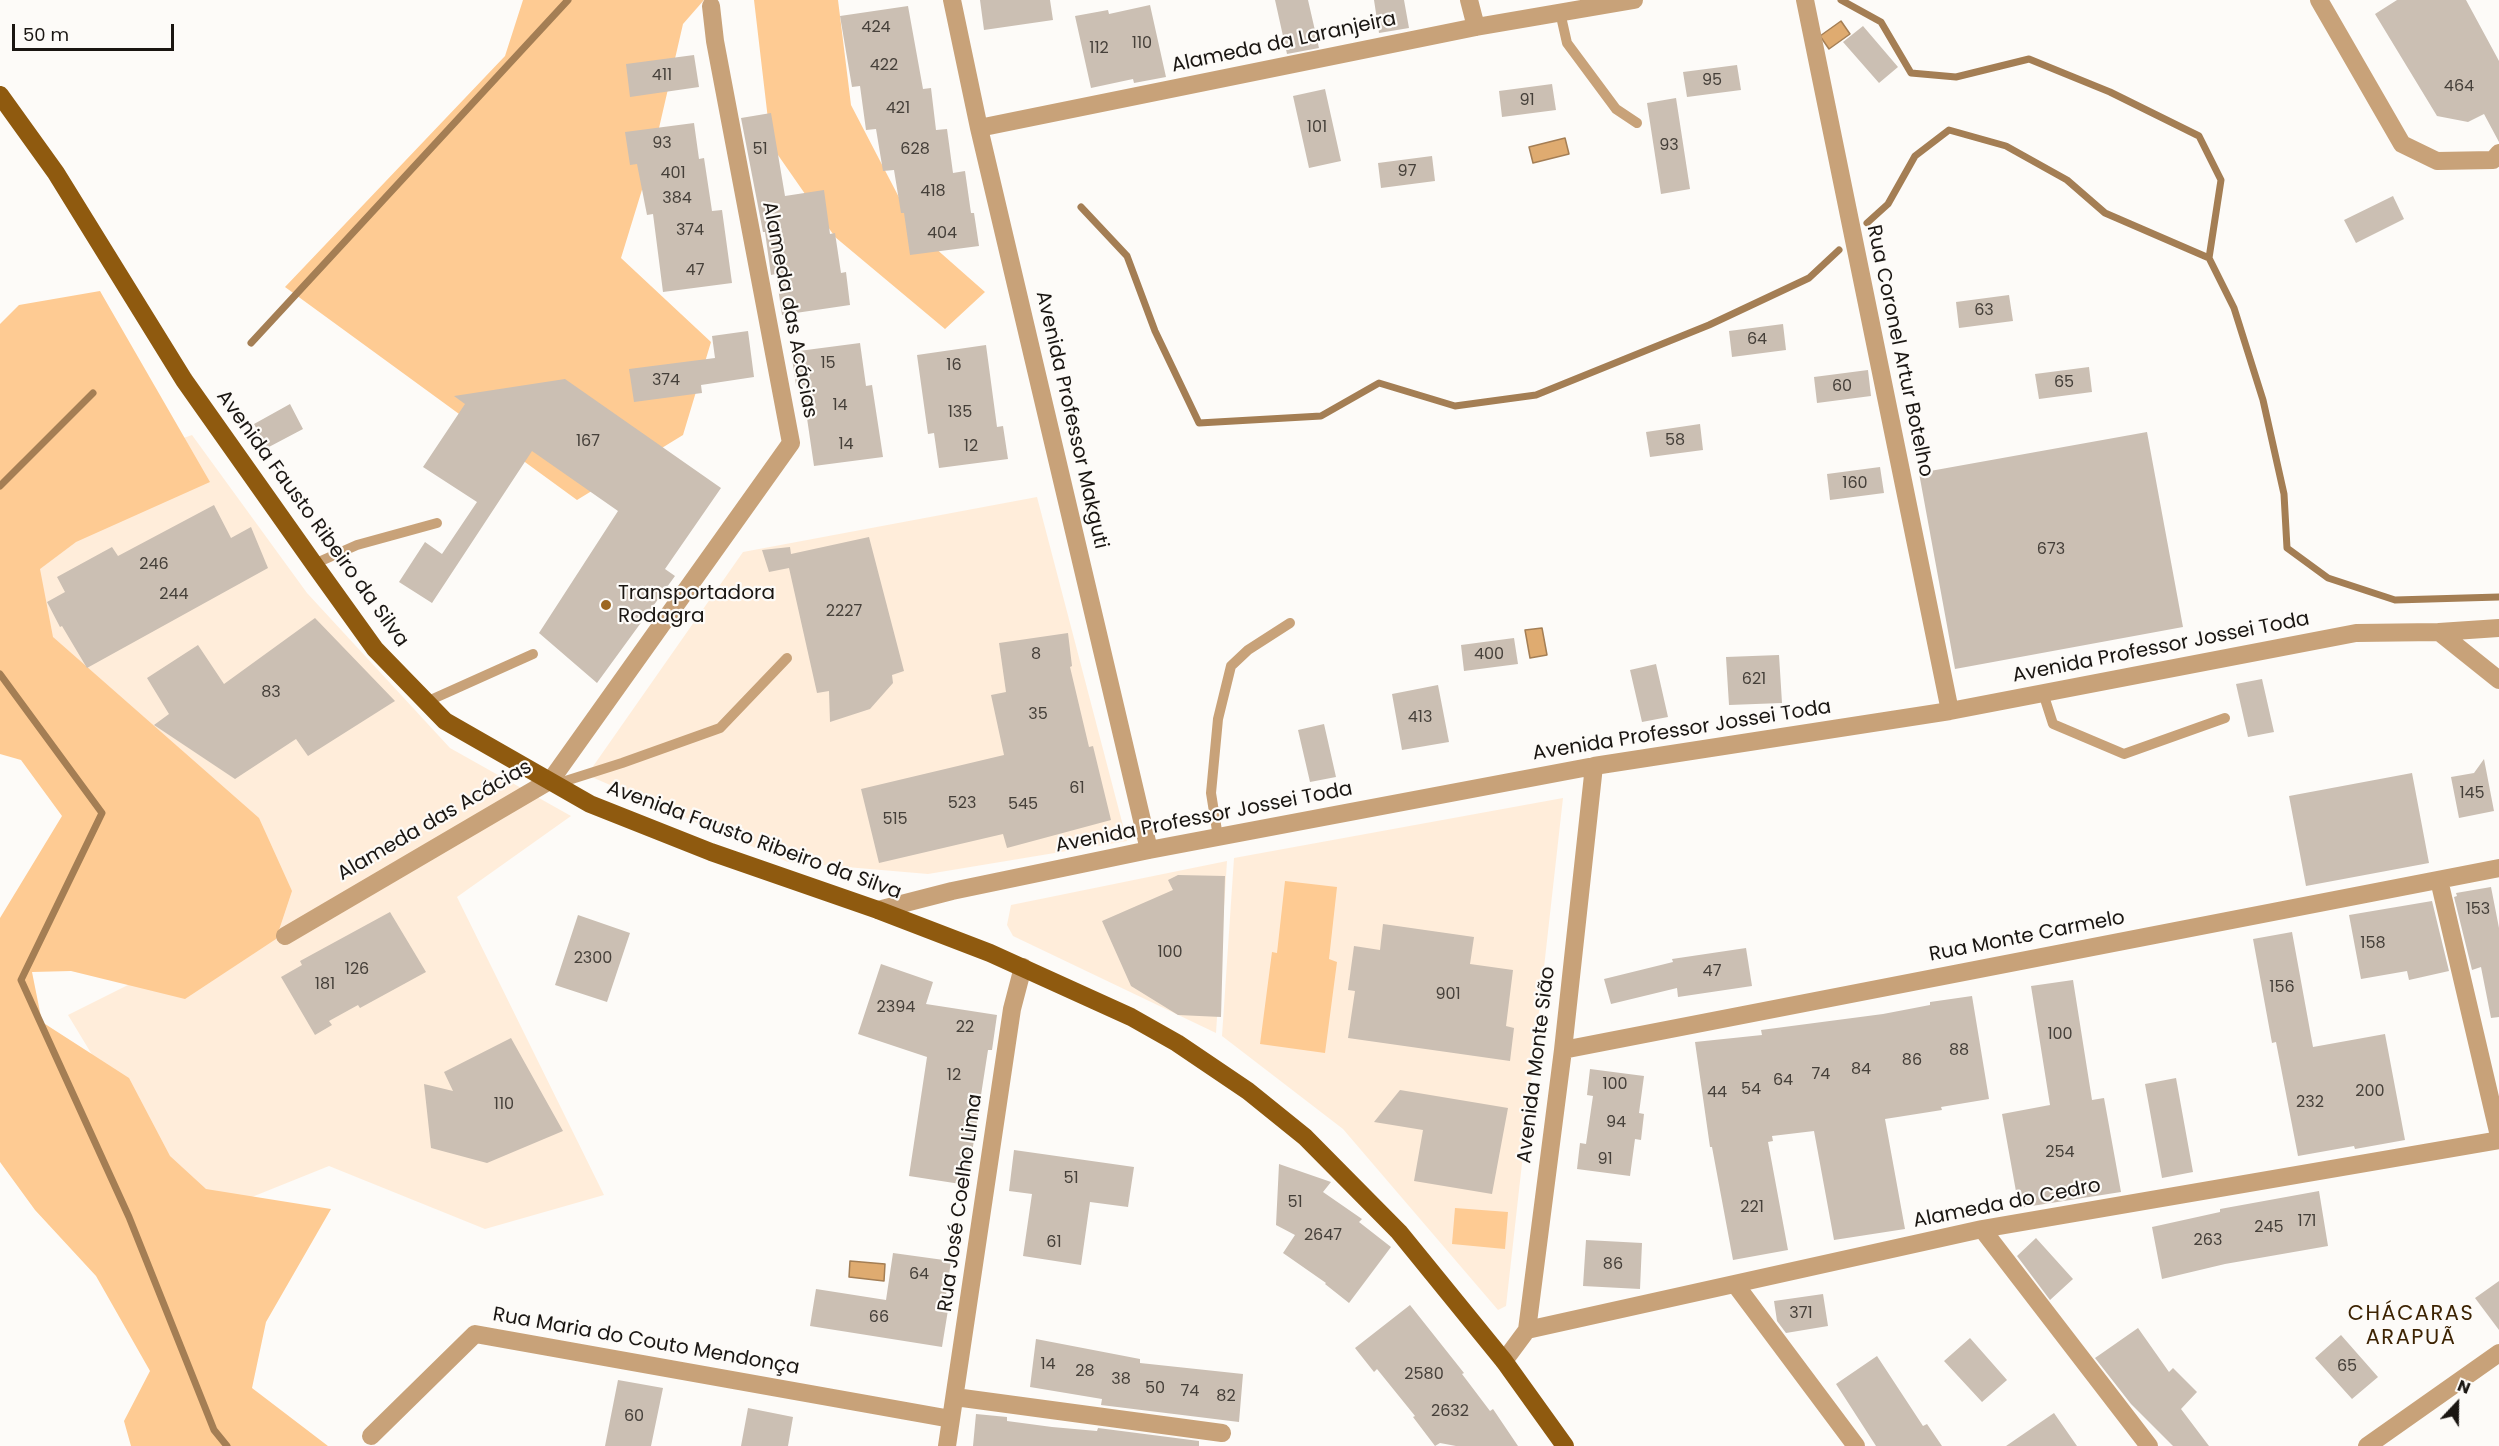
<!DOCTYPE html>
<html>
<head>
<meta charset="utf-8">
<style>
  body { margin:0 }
  #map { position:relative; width:2499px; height:1446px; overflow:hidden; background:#fdfbf8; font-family:Poppins,sans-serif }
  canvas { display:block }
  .north { position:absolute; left:2427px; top:1374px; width:60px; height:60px; -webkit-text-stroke:4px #fdfbf8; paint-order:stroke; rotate:22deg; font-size:16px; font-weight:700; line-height:24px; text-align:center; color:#1a1612 }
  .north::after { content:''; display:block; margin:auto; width:21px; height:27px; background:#1a1612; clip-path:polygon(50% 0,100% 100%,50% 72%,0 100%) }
  .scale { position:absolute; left:12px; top:24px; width:162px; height:27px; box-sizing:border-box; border:3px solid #1a1612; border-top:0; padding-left:8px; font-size:18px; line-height:21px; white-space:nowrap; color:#1a1612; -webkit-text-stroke:4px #fdfbf8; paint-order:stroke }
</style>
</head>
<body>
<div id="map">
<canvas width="2499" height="1446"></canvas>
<div class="north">N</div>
<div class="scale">50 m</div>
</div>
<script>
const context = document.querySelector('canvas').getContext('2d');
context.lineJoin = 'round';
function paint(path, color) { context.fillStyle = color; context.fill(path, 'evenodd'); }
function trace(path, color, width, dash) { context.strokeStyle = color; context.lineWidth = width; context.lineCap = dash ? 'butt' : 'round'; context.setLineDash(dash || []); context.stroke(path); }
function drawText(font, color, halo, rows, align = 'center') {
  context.font = font + ' Poppins,sans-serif'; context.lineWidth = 4.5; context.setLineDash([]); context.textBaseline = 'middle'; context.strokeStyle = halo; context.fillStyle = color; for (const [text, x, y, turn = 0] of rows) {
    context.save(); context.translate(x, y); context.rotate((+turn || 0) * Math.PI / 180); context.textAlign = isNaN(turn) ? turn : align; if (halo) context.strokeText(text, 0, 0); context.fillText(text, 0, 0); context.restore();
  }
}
paint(new Path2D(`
  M192,435L307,593L450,748L571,816L457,897L604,1195L485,1229L329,1166L222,1209L155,1227L91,1053L68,1015L186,956L33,651L0,556L138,454Z
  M1037,497L1127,841L928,874L788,862L587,775L743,552Z
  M1563,798L1506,1306L1498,1310L1343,1129L1222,1036L1234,858Z
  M1227,861L1216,1033L1013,936L1007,925L1011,905Z`), '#ffedda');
paint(new Path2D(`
  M523,0H704L683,24L653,154L621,258L711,342L683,435L577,500L285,287L505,56Z
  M754,0H838L851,105L917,232L985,292L945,329L835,237L771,145Z
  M100,291L210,482L76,542L40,569L53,637L259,818L292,891L276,939L185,999L71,971L32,972L42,1022L129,1078L170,1156L206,1189L331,1209L266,1322L252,1388L328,1446H131L124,1421L150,1371L96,1276L35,1210L0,1162V918L62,816L21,760L0,754V324L19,305Z
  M1285,881L1337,887L1329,959L1337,962L1325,1053L1260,1044L1272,952L1277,953Z
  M1455,1208L1508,1212L1505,1249L1452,1244Z`), '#fecb93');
const water = new Path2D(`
  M1841,21L1850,34L1829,49L1820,36Z
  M1565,138L1569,154L1533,163L1529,147Z
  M1542,628L1547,655L1530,658L1525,630Z
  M850,1261L885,1264L884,1281L849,1277Z`);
paint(water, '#dfab70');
trace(water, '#a47e54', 1.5);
trace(new Path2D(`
  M1841,0L1881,22L1911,73L1956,77L2029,59L2110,92L2199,136L2221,180L2209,258
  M1081,207L1127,256L1155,331L1199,423L1321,416L1379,383L1455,406L1536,395L1709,325L1809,278L1839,250
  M1867,223L1888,204L1915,156L1949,130L2006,146L2067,180L2105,213L2209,258L2234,308L2263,400L2284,494L2287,548L2328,578L2395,600L2499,597
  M251,343L568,0
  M0,486L93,393
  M0,674L102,813L21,980L129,1217L214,1430L227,1446`), '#a47e54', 7);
paint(new Path2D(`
  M980,0H1050L1053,20L984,30Z
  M1275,0H1308L1319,48L1287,54Z
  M1374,0H1404L1409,28L1379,33Z
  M2397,0H2466L2499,61V142L2484,114L2468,122L2437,116L2375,14Z
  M1150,5L1166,77L1134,83L1133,79L1091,88L1075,16L1108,10L1109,14Z
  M908,6L923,89L931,88L936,130L947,129L953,173L965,171L971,213H974L979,246L910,255L904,213H901L894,170L883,171L876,129L866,130L860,86L852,87L840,16Z
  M1863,26L1898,67L1879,83L1843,42Z
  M694,55L699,87L630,97L626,64Z
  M1737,65L1741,90L1687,97L1683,72Z
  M1552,84L1556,110L1502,117L1499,91Z
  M1325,89L1341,161L1309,168L1293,96Z
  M1676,98L1690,189L1661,194L1647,103Z
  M771,113L785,196L824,190L830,234L835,233L841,273L846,272L850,305L782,315L776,274L771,275L765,232H763L741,118Z
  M694,123L699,159L704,158L712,211L722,210L732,283L663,292L653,214L647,215L637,164L630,165L625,132Z
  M1432,156L1435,181L1381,188L1378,163Z
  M2393,196L2404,219L2356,243L2344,220Z
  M2009,295L2013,321L1959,328L1956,302Z
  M1783,324L1786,350L1732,357L1729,331Z
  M748,331L754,377L701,385L702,393L634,402L629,369L715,358L712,336Z
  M860,343L866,386L872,385L883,457L814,466L802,384L796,385L791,352Z
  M986,345L997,427L1003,426L1008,459L939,468L934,433L928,434L917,355Z
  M2089,367L2092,392L2039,399L2035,374Z
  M1868,370L1871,396L1817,403L1814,377Z
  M565,379L721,488L665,569L675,576L597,683L539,633L618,511L532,451L432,603L399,582L425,542L442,554L477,502L423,467L465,404L454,396Z
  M290,404L303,429L267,448L254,424Z
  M1700,424L1703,450L1650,457L1646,432Z
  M2147,432L2183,627L1955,669L1919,473Z
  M1880,467L1884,493L1830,500L1827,474Z
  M214,505L231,538L251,527L268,568L87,668L62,626L60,627L47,602L65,592L57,577L112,547L118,556Z
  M869,537L904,671L892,675L893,683L870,709L830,722L829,691L817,693L789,568L769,572L762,550L790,547L791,554Z
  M315,618L395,701L308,756L296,739L235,779L154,725L169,714L147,678L198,645L224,684Z
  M1068,633L1072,666L1070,667L1089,747L1093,746L1111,820L1007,848L1003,834L879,863L861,789L1004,755L991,695L1006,692L999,643Z
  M1514,638L1518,664L1464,671L1461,645Z
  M1779,655L1782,703L1729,705L1726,657Z
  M1656,664L1668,717L1642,722L1630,670Z
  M2262,679L2274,732L2248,737L2236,684Z
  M1438,685L1449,742L1402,750L1392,694Z
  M1324,724L1336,777L1310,782L1298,730Z
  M2484,759L2494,811L2459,818L2451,777L2474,773Z
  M2412,773L2429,863L2306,886L2289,796Z
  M1178,875L1225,876L1221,1017L1178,1015L1131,986L1102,921L1173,890L1168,880Z
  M2491,887L2499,928V1017L2491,1018L2481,967L2472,970L2454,897L2457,896L2456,893Z
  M2432,901L2449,971L2409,980L2407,971L2361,979L2349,915Z
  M390,912L426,972L360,1008L358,1005L329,1021L332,1025L315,1035L281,977L302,965L300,961Z
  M578,915L630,933L607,1002L555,985Z
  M1383,924L1474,937L1470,964L1513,970L1506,1026L1514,1028L1510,1061L1348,1038L1355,991L1348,990L1354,946L1380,950Z
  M2292,932L2313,1047L2385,1034L2405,1140L2355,1149L2354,1146L2298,1156L2276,1042L2272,1043L2253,939Z
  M1746,948L1752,986L1678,997L1677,988L1611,1004L1604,979L1673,962L1672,959Z
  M881,964L933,982L926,1004L997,1015L992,1050H988L967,1185L909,1176L927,1057L858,1034Z
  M2073,980L2092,1100L2104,1098L2121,1192L2019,1208L2002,1114L2050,1105L2031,986Z
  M1972,996L1989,1099L1941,1107L1942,1110L1885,1119L1905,1229L1834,1240L1814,1131L1772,1136L1773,1141L1768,1142L1788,1250L1733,1260L1712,1147H1710L1695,1042L1762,1035L1761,1030L1883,1014L1930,1005V1002Z
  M511,1038L563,1131L487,1163L431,1148L424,1084L453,1091L444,1072Z
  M1590,1069L1644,1076L1639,1113L1644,1114L1641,1140L1635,1139L1630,1176L1577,1169L1580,1143L1586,1144L1593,1096L1587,1095Z
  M2176,1078L2193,1172L2162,1178L2145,1084Z
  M1400,1090L1508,1108L1492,1194L1414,1181L1423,1130L1374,1122Z
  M1014,1150L1134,1167L1128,1207L1090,1202L1081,1265L1023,1256L1032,1194L1009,1191Z
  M1279,1164L1331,1182L1323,1192L1362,1219L1359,1222L1391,1247L1349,1303L1325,1284L1326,1283L1283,1253L1295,1235L1276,1225Z
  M2319,1191L2328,1246L2225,1264L2162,1279L2152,1227L2220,1212V1209Z
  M2036,1238L2073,1279L2050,1300L2017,1256Z
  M1586,1240L1642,1243L1640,1289L1583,1286Z
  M893,1253L951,1261L944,1309L948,1310L942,1347L810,1326L816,1289L886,1300Z
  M2499,1281V1330L2475,1298Z
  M1823,1294L1828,1326L1786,1333L1777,1321L1774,1301Z
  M1410,1305L1464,1373L1462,1374L1490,1411L1493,1409L1518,1446H1456L1440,1443L1435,1446L1413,1417L1415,1416L1377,1369L1374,1372L1355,1348Z
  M2138,1328L2169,1372L2173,1368L2197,1392L2181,1409L2209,1446H2173L2131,1404L2095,1358Z
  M2341,1335L2378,1377L2352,1399L2315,1358Z
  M1970,1338L2007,1380L1982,1402L1944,1361Z
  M1036,1339L1140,1359V1363L1243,1374L1239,1422L1101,1405L1102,1399L1030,1387Z
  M1877,1356L1923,1426L1927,1424L1942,1446H1876L1836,1384Z
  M618,1380L663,1388L651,1446H605Z
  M748,1408L793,1417L788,1446H741Z
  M2054,1413L2077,1446H2006Z
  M976,1414L1007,1417V1421L1052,1427L1097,1431L1098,1428L1199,1441V1446H973Z`), '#cbbfb3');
trace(new Path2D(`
  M1560,12L1567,43L1616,109L1637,123
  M314,564L357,545L437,523
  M2043,693L2053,724L2124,754L2225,718
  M426,702L533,654
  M556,784L622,763L720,728L787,658
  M1218,837L1211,793L1218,719L1231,666L1248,650L1290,623`), '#c8a279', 10);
trace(new Path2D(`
  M952,0L979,128L1149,850
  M1469,0L1476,27
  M1805,0L1950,711
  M2319,0L2402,144L2437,161L2493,160L2499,153
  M979,128L1476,27L1634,0
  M2439,632L2499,680
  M2439,880L2499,1136
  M878,910L952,891L1149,850L1594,766L1950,711L2356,633L2439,632L2499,628
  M285,936L551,780L791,443L715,41L711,6
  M1563,1050L2499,868
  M1982,1229L2149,1446
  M1735,1284L1856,1446
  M1527,1330L1982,1229L2499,1140
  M1504,1361L1527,1330L1563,1050L1594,766
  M955,1397L1222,1433
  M371,1436L475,1334L951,1419
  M947,1446L1012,1009L1023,967
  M2367,1446L2499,1353`), '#c8a279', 18);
trace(new Path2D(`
  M0,95L56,173L184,380L314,564L375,649L445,721L590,804L711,852L878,910L990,953L1131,1017L1177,1043L1248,1091L1305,1137L1399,1232L1504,1361L1565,1446`), '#8f5a0f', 18);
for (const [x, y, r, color] of [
  [606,605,6,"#9d6720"]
]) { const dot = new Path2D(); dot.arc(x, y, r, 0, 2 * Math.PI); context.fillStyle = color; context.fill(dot); trace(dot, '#fdfbf8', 2); }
drawText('16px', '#46403a', null, [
  ["424",876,28],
  ["110",1142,44],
  ["112",1099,49],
  ["422",884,66],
  ["411",662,76],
  ["95",1712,81],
  ["464",2459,87],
  ["91",1527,101],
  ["421",898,109],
  ["101",1317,128],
  ["93",662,144],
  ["93",1669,146],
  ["51",760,150],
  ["628",915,150],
  ["97",1407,172],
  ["401",673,174],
  ["418",933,192],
  ["384",677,199],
  ["374",690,231],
  ["404",942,234],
  ["47",695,271],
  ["63",1984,311],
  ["64",1757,340],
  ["15",828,364],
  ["16",954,366],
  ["374",666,381],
  ["65",2064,383],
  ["60",1842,387],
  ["14",840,406],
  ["135",960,413],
  ["58",1675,441],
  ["167",588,442],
  ["14",846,445],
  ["12",971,447],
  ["160",1855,484],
  ["673",2051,550],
  ["246",154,565],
  ["244",174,595],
  ["2227",844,612],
  ["8",1036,655],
  ["400",1489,655],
  ["621",1754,680],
  ["83",271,693],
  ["35",1038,715],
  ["413",1420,718],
  ["61",1077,789],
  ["145",2472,794],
  ["523",962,804],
  ["545",1023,805],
  ["515",895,820],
  ["153",2478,910],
  ["158",2373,944],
  ["100",1170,953],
  ["2300",593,959],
  ["126",357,970],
  ["47",1712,972],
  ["181",325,985],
  ["156",2282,988],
  ["901",1448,995],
  ["2394",896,1008],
  ["22",965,1028],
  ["100",2060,1035],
  ["88",1959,1051],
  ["86",1912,1061],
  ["84",1861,1070],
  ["74",1821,1075],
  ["12",954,1076],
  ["64",1783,1081],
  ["100",1615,1085],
  ["54",1751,1090],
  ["200",2370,1092],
  ["44",1717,1093],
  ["232",2310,1103],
  ["110",504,1105],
  ["94",1616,1123],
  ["254",2060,1153],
  ["91",1605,1160],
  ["51",1071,1179],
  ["51",1295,1203],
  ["221",1752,1208],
  ["171",2307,1222],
  ["245",2269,1228],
  ["2647",1323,1236],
  ["263",2208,1241],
  ["61",1054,1243],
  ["86",1613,1265],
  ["64",919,1275],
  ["371",1801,1314],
  ["66",879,1318],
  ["14",1048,1365],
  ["65",2347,1367],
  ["28",1085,1372],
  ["2580",1424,1375],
  ["38",1121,1380],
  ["50",1155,1389],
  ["74",1190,1392],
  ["82",1226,1397],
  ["2632",1450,1412],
  ["60",634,1417]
]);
drawText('20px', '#1a1612', '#fdfbf8', [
  ["Alameda da Laranjeira",1284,43,-12],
  ["Alameda das Acácias",789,310,79],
  ["Rua Coronel Artur Botelho",1899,351,78],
  ["Avenida Professor Makguti",1071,420,77],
  ["Avenida Fausto Ribeiro da Silva",312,519,54],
  ["Avenida Professor Jossei Toda",2161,648,-11],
  ["Avenida Professor Jossei Toda",1682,731,-9],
  ["Avenida Professor Jossei Toda",1204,818,-11],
  ["Alameda das Acácias",435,821,-30],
  ["Avenida Fausto Ribeiro da Silva",754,841,20],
  ["Rua Monte Carmelo",2027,937,-11],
  ["Avenida Monte Sião",1537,1065,-83],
  ["Rua José Coelho Lima",961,1203,-82],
  ["Alameda do Cedro",2007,1204,-11],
  ["Rua Maria do Couto Mendonça",646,1342,10]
]);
drawText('20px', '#1a1612', '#fdfbf8', [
  ["Transportadora",618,594],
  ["Rodagra",618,617]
], 'left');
context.letterSpacing = '1.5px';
drawText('21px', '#3d2302', '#fdfbf8', [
  ["CHÁCARAS",2411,1315],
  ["ARAPUÃ",2411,1339]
]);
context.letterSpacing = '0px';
</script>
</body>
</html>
